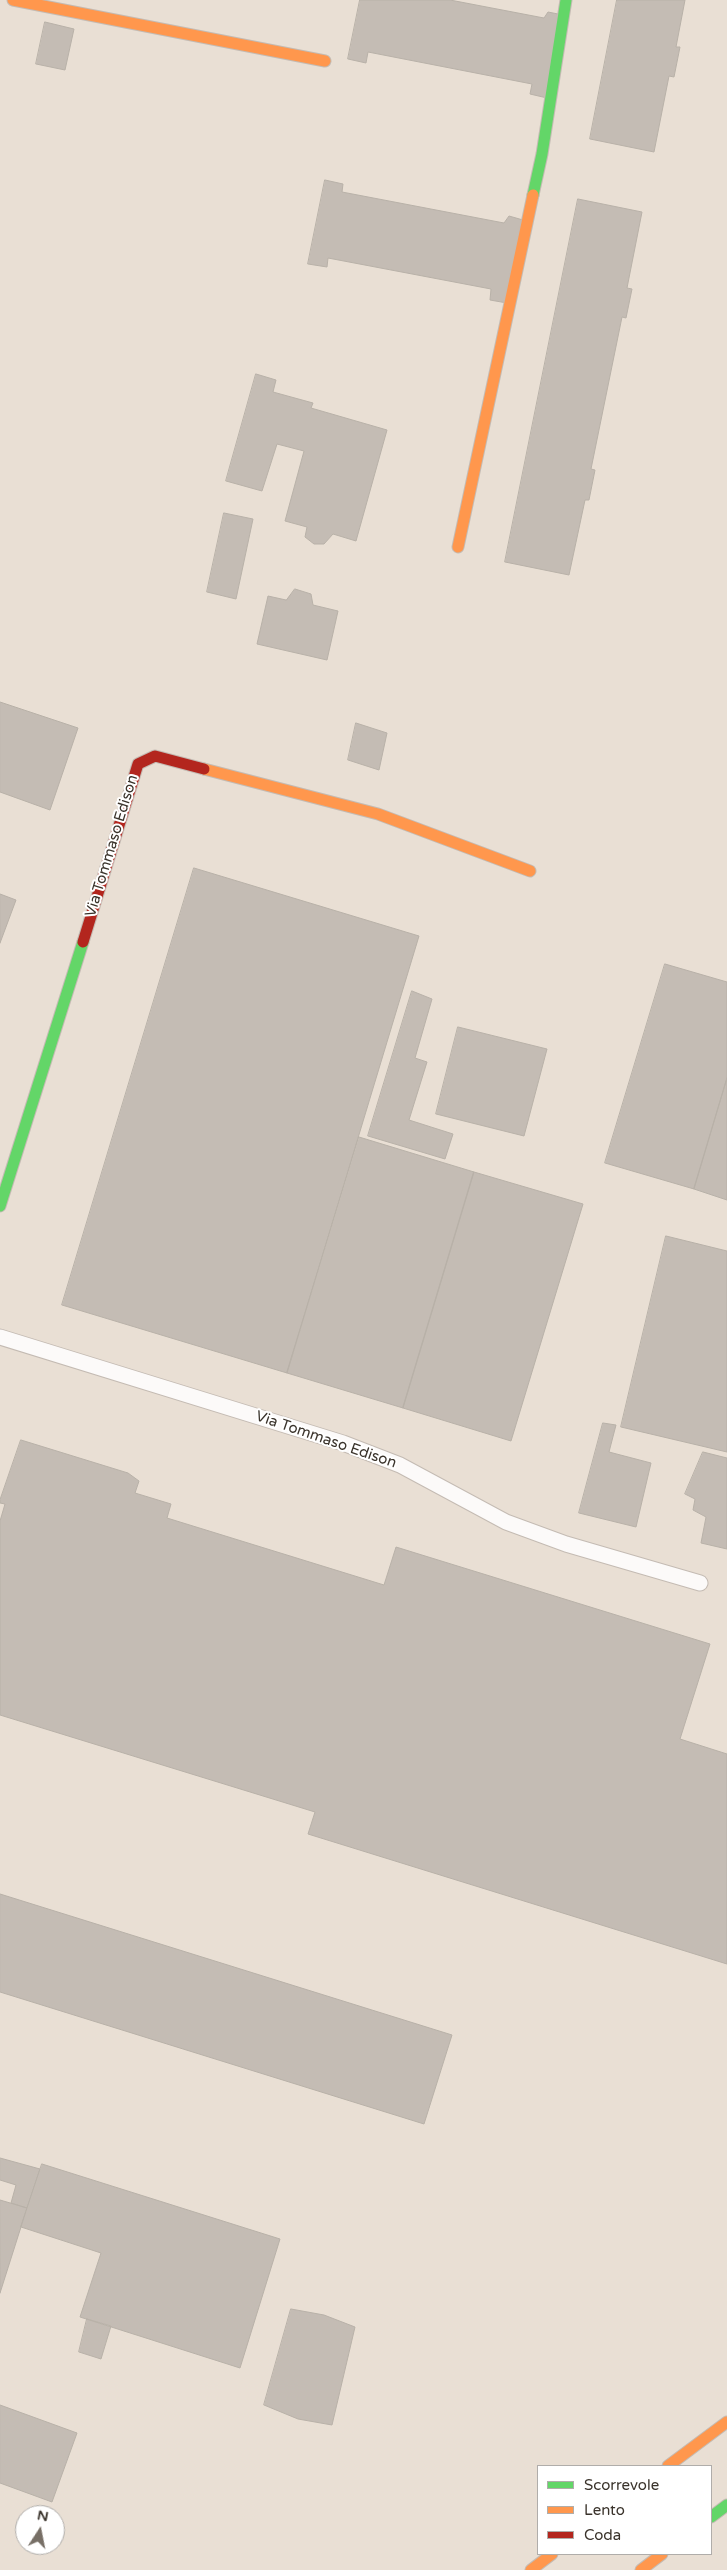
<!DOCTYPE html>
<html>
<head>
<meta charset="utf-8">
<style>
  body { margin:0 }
  #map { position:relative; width:727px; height:2570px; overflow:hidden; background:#e9dfd4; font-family:"Varela Round",sans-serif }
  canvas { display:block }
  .legend { position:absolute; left:537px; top:2465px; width:175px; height:90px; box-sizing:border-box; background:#fff; border:1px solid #b0adaa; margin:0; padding:6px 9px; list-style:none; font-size:15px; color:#3a332b }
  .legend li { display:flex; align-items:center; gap:10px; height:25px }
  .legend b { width:25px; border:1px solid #b0adaa }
  .north { position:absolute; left:15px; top:2505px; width:50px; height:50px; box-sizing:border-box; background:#fff; border:1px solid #b0adaa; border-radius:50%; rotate:11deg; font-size:14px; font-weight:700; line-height:20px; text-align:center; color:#3a332b }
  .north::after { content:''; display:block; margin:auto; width:18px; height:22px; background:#776f66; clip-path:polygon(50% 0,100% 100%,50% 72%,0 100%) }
</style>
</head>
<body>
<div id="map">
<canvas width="727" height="2570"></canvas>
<ul class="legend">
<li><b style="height:6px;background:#63d668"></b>Scorrevole</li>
<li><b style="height:6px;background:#ff974d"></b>Lento</li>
<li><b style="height:6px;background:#b3261e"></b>Coda</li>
</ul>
<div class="north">N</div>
</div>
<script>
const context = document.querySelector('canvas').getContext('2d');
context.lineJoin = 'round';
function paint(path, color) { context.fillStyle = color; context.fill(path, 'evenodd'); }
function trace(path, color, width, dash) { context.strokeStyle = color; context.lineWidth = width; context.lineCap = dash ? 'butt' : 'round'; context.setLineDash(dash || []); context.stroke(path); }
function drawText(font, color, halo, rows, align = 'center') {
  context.font = font + ' "Varela Round",sans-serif'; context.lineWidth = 4; context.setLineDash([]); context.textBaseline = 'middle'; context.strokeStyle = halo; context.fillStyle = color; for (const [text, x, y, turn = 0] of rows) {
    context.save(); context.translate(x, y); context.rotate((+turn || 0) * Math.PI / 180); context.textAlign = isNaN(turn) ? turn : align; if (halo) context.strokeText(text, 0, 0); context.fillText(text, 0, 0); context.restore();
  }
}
const building = new Path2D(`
  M360,0H450L544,18L548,12L563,15L547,98L530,94L532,84L368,52L366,63L348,59Z
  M617,0H685L676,47H680L674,77L669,76L654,152L590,139Z
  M45,22L74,29L65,70L36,64Z
  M325,180L343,184L342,192L504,223L509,216L523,220L507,303L490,300L491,289L328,258L327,267L308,264Z
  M578,199L642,212L627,288L632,289L626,318L622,317L591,469L595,470L589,500H585L569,575L505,562Z
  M256,374L276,380L273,392L313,403L311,408L387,430L356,541L333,534L324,544H314L305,537L307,527L285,521L304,451L277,444L262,491L226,481Z
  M224,513L253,519L236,599L207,592Z
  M295,589L311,594L313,605L338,611L327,660L257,644L268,596L286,600Z
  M0,702L78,728L50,810L0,792Z
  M356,723L387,733L379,770L348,760Z
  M194,868L419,936L287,1373L62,1305Z
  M0,894L16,900L0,943Z
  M665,964L727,982V1078L694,1189L605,1163Z
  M412,991L432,999L415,1058L427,1062L409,1120L453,1134L445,1159L368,1136Z
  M458,1027L547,1049L524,1136L436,1114Z
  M727,1078V1200L694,1189Z
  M359,1137L474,1172L403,1408L287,1373Z
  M474,1172L583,1204L511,1441L403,1408Z
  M666,1236L727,1251V1452L621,1427Z
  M603,1423L616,1425L609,1452L651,1463L636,1527L579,1513Z
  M21,1440L128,1473L139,1481L135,1493L171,1504L167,1518L384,1585L396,1547L710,1644L680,1739L727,1754V1964L308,1834L315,1812L0,1715V1521L5,1504L0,1503V1500Z
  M703,1452L727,1458V1549L701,1543L706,1517L693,1510L695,1499L685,1494Z
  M0,1894L452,2035L424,2124L0,1992Z
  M0,2158L40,2169L27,2208L11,2203L16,2185L0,2180Z
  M42,2164L280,2239L240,2368L80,2317L101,2253L21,2227Z
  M0,2200L27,2208L0,2293Z
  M291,2309L324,2315L355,2327L332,2425L298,2419L264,2405Z
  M87,2319L111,2326L101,2359L79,2352Z
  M0,2405L77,2433L52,2502L0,2483Z`);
paint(building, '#c4bcb4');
trace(building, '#b8b1a8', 1);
const lane = new Path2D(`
  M0,1337L343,1443L400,1465L506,1522L566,1544L700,1583`);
const fast = new Path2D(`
  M533,195L542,154L566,0
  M0,1206L83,942
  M711,2517L727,2505`);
const slow = new Path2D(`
  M13,0L325,61
  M458,547L533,195
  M204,769L378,814L530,871
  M668,2466L727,2422
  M531,2570L552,2554
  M641,2570L662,2554`);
const jam = new Path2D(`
  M83,942L138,764L155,756L204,769`);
trace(lane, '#c4bbb3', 17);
trace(fast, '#c4bbb3', 13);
trace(slow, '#c4bbb3', 13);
trace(jam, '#c4bbb3', 13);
trace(lane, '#fcfaf9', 15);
trace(fast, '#63d668', 11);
trace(slow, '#ff974d', 11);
trace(jam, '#b3261e', 11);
drawText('15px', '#3a332b', '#fff', [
  ["Via Tommaso Edison",112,846,-73],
  ["Via Tommaso Edison",326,1440,19]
]);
</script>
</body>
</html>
